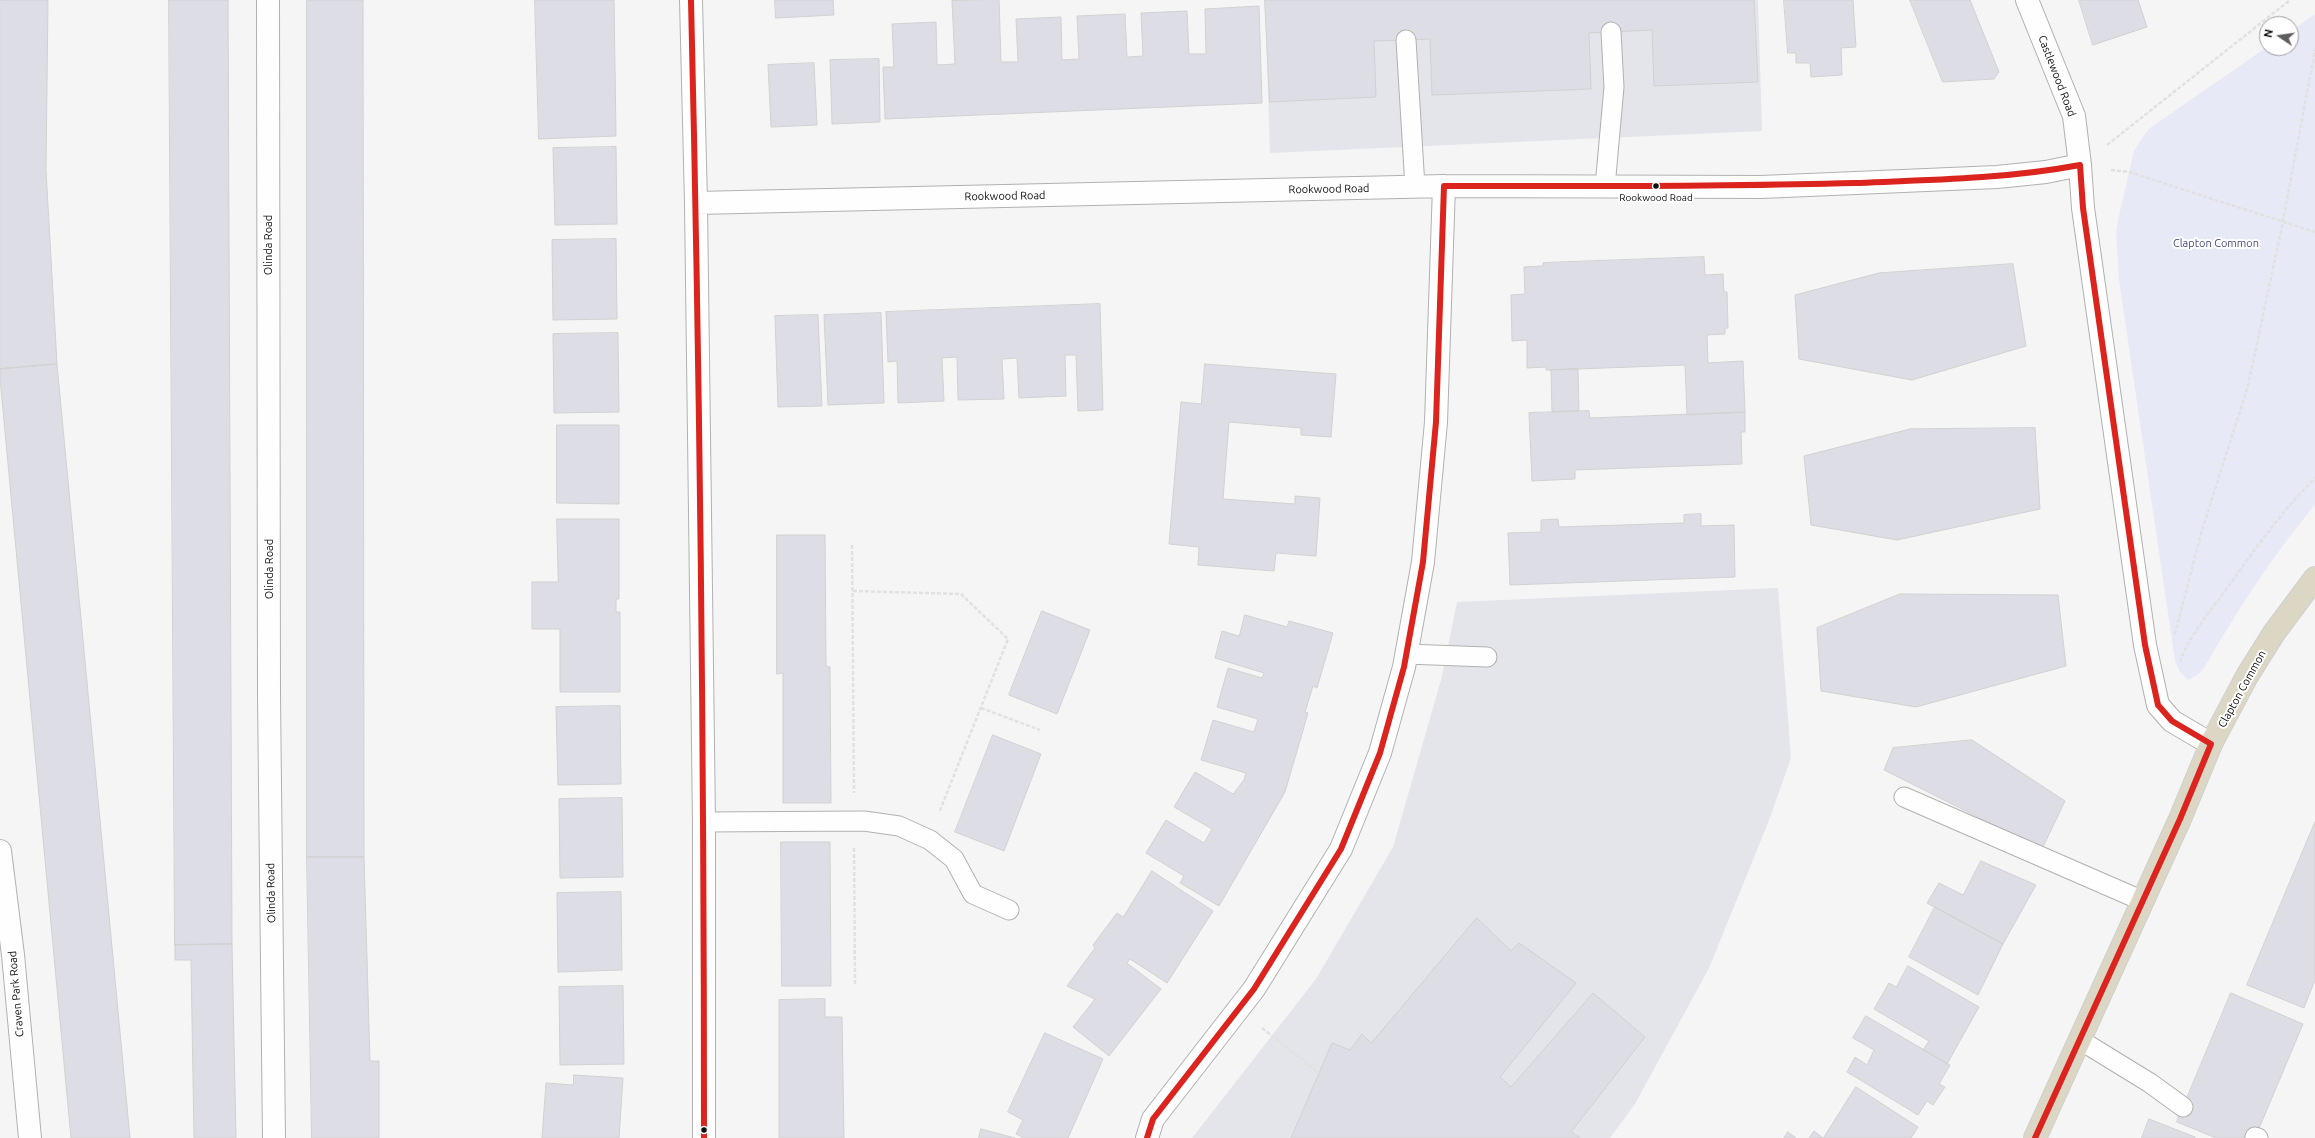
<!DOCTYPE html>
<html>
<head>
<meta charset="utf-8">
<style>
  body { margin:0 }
  #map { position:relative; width:2315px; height:1138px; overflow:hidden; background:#f5f5f5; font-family:Ubuntu,sans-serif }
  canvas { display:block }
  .north { position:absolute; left:2259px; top:16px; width:40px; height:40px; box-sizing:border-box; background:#fff; border:1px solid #9e9e9e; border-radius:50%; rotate:283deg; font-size:11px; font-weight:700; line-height:16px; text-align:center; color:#0c0c0d }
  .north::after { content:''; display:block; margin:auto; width:14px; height:18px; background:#5e5e5e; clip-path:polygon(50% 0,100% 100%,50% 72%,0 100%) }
</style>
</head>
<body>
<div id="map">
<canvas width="2315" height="1138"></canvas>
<div class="north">N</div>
</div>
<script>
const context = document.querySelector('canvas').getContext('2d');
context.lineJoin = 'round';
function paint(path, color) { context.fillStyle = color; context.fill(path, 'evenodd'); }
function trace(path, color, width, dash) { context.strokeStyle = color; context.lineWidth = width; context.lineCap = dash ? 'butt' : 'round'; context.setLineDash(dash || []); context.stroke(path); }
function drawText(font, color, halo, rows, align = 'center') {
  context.font = font + ' Ubuntu,sans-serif'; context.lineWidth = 4; context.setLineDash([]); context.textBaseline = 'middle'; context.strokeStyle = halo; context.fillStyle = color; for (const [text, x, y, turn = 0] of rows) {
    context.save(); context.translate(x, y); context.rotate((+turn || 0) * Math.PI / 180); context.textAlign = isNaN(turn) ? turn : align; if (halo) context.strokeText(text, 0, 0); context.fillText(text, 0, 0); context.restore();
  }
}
paint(new Path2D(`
  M1265,0H1758L1762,131L1270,153Z
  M1778,588L1791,758L1768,823L1709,968L1635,1104L1610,1138H1192L1316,979L1393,847L1441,680L1457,602Z`), '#e4e5ea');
paint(new Path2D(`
  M2315,14V505C2272,556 2237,611 2204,668L2197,675L2188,680L2180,672L2175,661L2119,280L2116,234L2118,220L2134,151L2142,138L2150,128L2267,47L2291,48V31Z`), '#e7e9f7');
const building = new Path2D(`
  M0,0H48L46,170L57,364L0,369Z
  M169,0H228L232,944L175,945Z
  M307,0H363L364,857H307Z
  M535,0H614L616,136L539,139Z
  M775,0H833L834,15L776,18Z
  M999,0L1001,62H1018L1016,19L1061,17L1062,60L1079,59L1077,16L1125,14L1127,57L1143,56L1141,13L1187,11L1189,54H1206L1205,9L1259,6L1262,103L885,119L883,67H894L892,24L936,22L937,65L955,64L952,1Z
  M1265,0H1754L1758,82L1654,86L1652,30L1589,33L1591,89L1432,95L1430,39L1406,40L1374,41L1376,97L1270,102Z
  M1784,0H1853L1856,47L1841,48L1842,75L1811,77L1810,63H1796V53H1788Z
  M1910,0H1970L1999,72L1994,79L1943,82Z
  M2079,0H2138L2147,27L2093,45Z
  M879,59L880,122L832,124L830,60Z
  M814,63L817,125L771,127L768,65Z
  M616,147L617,224L555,225L553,148Z
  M616,239L617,319L553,320L552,240Z
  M1704,257L1705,275L1723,274L1724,292H1727L1728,328H1725V334L1707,335L1708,363L1743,361L1745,412L1687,415L1685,365L1551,370H1546V367L1527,368V340L1512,341L1511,295L1525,294L1524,267L1543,266V263Z
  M2013,264L2026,346L1912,380L1799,359L1795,295L1879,273Z
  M1100,304L1103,410L1078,411L1076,355H1065L1066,396L1019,398L1017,358L1002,359L1004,399L958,400L957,357L942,358L944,401L898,403L897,361L888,362L886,312Z
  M881,313L884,403L828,405L824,315Z
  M818,315L822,406L778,407L775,316Z
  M618,333L619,412L554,413L553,334Z
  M57,364L130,1138H71L0,378V369Z
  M1205,364L1336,374L1331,437L1301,435V428L1229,422L1223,499L1295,504V496L1320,498L1316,556L1276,553L1274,571L1198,565L1199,547L1169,544L1181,402L1201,404Z
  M1578,369L1579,411L1552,412L1551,370Z
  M1589,411L1590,418L1745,412V432H1741L1742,464L1575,470V479L1532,481L1529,413Z
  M557,425H619V504L557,503Z
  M2035,428L2040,509L1897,540L1811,525L1804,456L1910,429Z
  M1701,514V526L1734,525L1735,577L1510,585L1508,533L1541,532V520L1558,519L1559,527L1684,523V515Z
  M557,519H619V599H616V612H620V692H560V629H532V582H558Z
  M777,535H825L826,666L830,667L831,803H783V673L777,674Z
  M1900,594L2058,595L2066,666L1916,707L1821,691L1817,628Z
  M1042,611L1090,630L1057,714L1009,695Z
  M1245,615L1287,627L1289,621L1333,633L1317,688L1313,686L1305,712L1308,713L1285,792L1219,906L1180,883L1184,876L1146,853L1166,820L1204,843L1212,829L1174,807L1195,772L1233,794L1244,780L1246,773L1201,760L1213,720L1254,732L1258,719L1217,707L1228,668L1262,678L1264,673L1215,658L1222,631L1239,636Z
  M620,706L621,784L558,785L556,707Z
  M993,735L1041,754L1004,851L955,832Z
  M1972,740L2065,801L2042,849L1884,770L1893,748Z
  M622,798L623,877L560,878L559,799Z
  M2315,822V980L2304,1008L2247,985Z
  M781,842H830L831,986H782Z
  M307,857H364L370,1061H379V1138H312Z
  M1981,861L2036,885L2003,944L1927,903L1939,883L1963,895Z
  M1152,871L1213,911L1167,983L1130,959L1127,963L1161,989L1109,1056L1073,1027L1095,999L1067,986L1095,948L1093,945L1117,913L1123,917Z
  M621,892L622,970L558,972L557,893Z
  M1935,907L2003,944L1978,995L1909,957Z
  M1477,918L1511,951L1519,943L1576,983L1500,1077L1511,1087L1593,993L1645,1037L1571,1132L1580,1138H1291L1332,1043L1350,1050L1362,1034L1371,1043Z
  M232,944L236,1138H194L191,960H175V945Z
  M1908,966L1979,1007L1947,1064L1923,1050L1929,1041L1874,1009L1889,983L1896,987Z
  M623,986L624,1064L560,1065L559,987Z
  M2231,993L2303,1024L2255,1138H2216L2177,1122Z
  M825,999V1017H842L844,1138H779V1000Z
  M1866,1016L1950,1065L1939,1084L1945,1087L1933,1105L1927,1101L1918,1115L1847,1072L1855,1057L1867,1065L1874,1050L1853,1038Z
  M1045,1033L1103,1059L1068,1138H1024L1016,1134L1023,1120L1008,1112Z
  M574,1075L623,1078L619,1138H542L546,1083L573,1085Z
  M1856,1087L1918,1127L1911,1138H1809L1814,1131L1823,1138Z
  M2149,1119L2195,1137V1138H2142Z
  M981,1129L1015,1138H979Z
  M1788,1132L1796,1138H1784Z`);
paint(building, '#dddde5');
trace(building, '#d1d1d2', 1);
const lane = new Path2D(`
  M1406,40L1415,187
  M1605,187L1614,87L1611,32
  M1406,654L1487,657
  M1904,797L2143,901
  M704,822L864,821L899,826L930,840L954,859L973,894L1009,910
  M2080,1040L2150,1083L2183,1107
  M2255,1137L2258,1138`);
const street = new Path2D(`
  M268,0L269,697L274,1138
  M691,0L696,203L704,822V1138
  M2027,0L2074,116L2080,165L2083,208L2145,645L2158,705L2172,721L2211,744
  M696,203L1444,186L1761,187L1997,177L2046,172L2080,165
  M0,851L13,955L30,1138
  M1147,1138L1153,1119L1254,989L1341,849L1380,753L1404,667L1423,562L1436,422L1444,186`);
const highway = new Path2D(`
  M2035,1138L2180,819L2211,744L2247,676L2274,633L2315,578`);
trace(lane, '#b1b1b1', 21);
trace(street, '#b1b1b1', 24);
trace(highway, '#cfcfcf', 24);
trace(new Path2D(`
  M2107,145L2290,0
  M2111,170L2129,172L2315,232
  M852,545L854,793
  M853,591L961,594L1008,639L939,813
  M2175,634L2202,530L2248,386L2283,221L2315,50
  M2180,662C2188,638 2205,618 2220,598C2250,556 2279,514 2315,478
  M981,708L1040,730
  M854,848L855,984
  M1262,1028L1319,1073`), '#e1e1e1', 2.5, [4, 2]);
trace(lane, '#fefefe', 19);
trace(street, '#fefefe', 22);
trace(highway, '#dcd7c5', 22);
trace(new Path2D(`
  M691,0C700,379 704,759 704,1138
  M1147,1138L1153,1119L1254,989L1341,849L1380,753L1404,667L1423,562L1436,422L1444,186C1581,186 1717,187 1854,183C1930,180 2005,179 2080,165L2083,208L2145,645L2158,705L2172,721L2211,744L2180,819L2035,1138`), '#dc241f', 6);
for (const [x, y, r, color] of [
  [1656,186,3.5,"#0c0c0d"],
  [704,1130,3.5,"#0c0c0d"]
]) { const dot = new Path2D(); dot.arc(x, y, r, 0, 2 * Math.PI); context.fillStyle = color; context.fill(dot); trace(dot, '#fff', 1.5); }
drawText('10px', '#0c0c0d', '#fff', [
  ["Rookwood Road",1656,198]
]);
drawText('11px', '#0c0c0d', '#fff', [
  ["Castlewood Road",2057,76,69],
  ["Rookwood Road",1329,189,-1],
  ["Rookwood Road",1005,196,-1],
  ["Olinda Road",268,245,-90],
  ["Olinda Road",269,569,-90],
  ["Clapton Common",2242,689,-61],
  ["Olinda Road",271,893,-91],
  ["Craven Park Road",16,994,-95]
]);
drawText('11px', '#474b88', '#fff', [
  ["Clapton Common",2216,243]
]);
</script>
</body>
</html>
